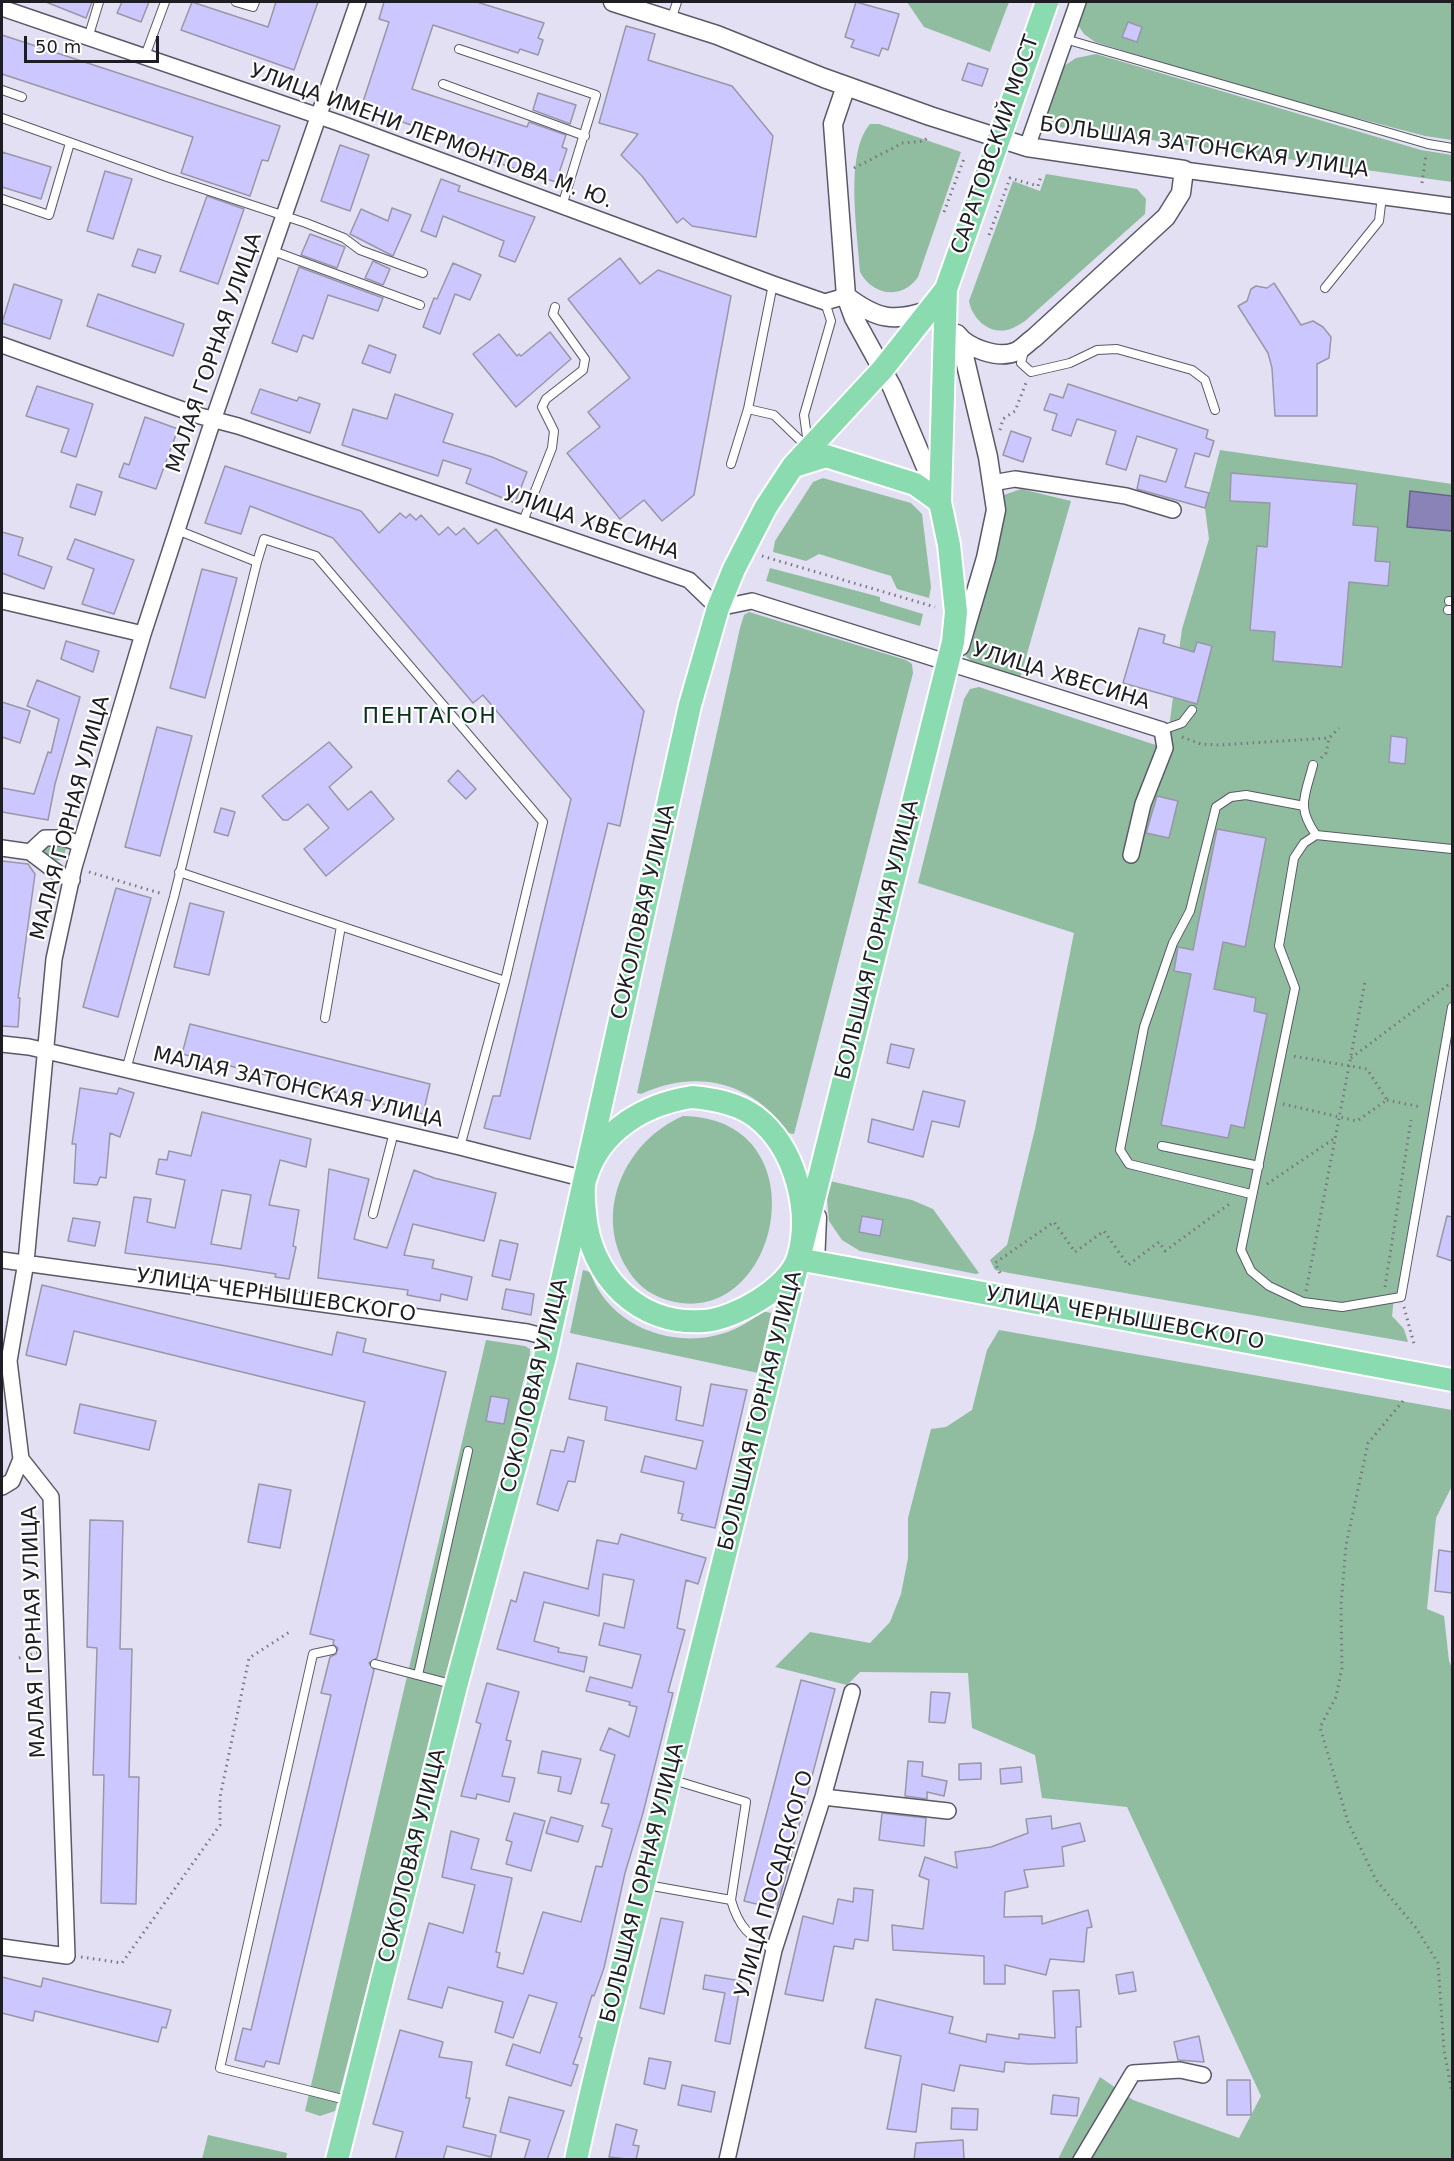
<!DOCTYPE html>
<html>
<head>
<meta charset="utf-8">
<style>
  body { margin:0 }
  #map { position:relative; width:1454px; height:2161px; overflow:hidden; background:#e2e0f2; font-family:"DejaVu Sans",sans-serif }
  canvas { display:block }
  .frame { position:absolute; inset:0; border:3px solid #1d1d23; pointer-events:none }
  .scale { position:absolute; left:24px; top:36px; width:135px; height:27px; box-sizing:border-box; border:3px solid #1d1d23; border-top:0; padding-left:8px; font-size:18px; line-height:21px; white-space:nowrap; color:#1d1d23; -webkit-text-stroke:4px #fff; paint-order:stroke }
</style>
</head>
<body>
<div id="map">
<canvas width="1454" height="2161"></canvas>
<div class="frame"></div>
<div class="scale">50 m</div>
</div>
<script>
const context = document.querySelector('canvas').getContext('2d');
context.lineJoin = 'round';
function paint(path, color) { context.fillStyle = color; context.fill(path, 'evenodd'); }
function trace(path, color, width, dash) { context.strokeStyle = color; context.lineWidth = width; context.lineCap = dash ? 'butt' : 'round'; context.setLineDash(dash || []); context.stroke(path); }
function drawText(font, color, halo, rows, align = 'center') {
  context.font = font + ' "DejaVu Sans",sans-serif'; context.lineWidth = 4.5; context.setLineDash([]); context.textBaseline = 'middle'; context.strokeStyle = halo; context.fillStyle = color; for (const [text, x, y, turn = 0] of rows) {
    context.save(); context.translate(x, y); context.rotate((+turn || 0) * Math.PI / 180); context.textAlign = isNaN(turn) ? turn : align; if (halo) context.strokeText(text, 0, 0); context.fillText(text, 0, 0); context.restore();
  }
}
paint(new Path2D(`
  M907,2H1009L990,52L924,27Z
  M1086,2H1452V140L1425,136L1265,94L1095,42L1084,34L1078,25Z
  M1096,54L1421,150L1452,155V182L1044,125L1064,66L1076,58Z
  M870,124H879L961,152L918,277C902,300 873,296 860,272C858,234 844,154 870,124Z
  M1046,174L1137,189L1146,199L1145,214L1025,321C1020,324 1013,329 1007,330C988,334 972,318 969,301L1013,181L1040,191Z
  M1220,450L1452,484V1007L1401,1297L1394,1298L1392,1316L1404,1329L1408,1342L1009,1273L995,1270L990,1260L1007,1245L1035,1129L1074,933L918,883L964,699L970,689L979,687L1171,750L1170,720L1182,629L1209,539L1205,508Z
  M823,478L911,503L922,514L931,587L929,598L897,589L891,576L819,554L806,561L773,552L775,541L813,482Z
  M1021,489L1071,501L1020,678C1000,672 972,670 962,650L971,620L983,602L1004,513V495Z
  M770,568L880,597V601L923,614L920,626L766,581Z
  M749,612L906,660L912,664L913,673L794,1134L788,1133C753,1082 697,1068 641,1094L637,1093L740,628L744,615Z
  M51,841L66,847L64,859L55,861L46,858L44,850L46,844Z
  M683,1116C822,1118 782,1324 675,1302C655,1298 639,1288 628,1270C592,1213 625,1141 683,1116Z
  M830,1181L912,1200L933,1209L979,1273L976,1274L860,1251L842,1240L829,1221L827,1199Z
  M583,1270L590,1272C614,1341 710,1360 762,1311L771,1313L758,1373L570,1333Z
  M999,1330L1452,1410V1486L1436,1518L1427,1609L1444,1616L1449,1661L1452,1668V2159H1058L1100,2077L1133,2100L1239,2138L1261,2096L1127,1807L1042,1798L1035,1755L972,1728L968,1673L860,1672L847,1685L775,1667L810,1632L870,1643L890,1622L901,1594L908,1558V1518L931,1429L946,1427L972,1410L987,1350Z
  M486,1340L525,1346L530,1349V1355L335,2111L320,2116L305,2111Z
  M208,2135L287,2153L286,2159H202Z`), '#90bd9f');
const water = new Path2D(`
  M1410,491L1452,496V531L1407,527Z`);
paint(water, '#8983b7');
trace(water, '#69648b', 1.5);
const building = new Path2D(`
  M46,2H92L86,18Z
  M122,2H149L141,22L117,13Z
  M192,2L268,27L276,2H318L294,70L181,30Z
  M384,2H477L544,23L538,38L543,40L538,55L520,49L518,53L433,25L412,89L527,127L529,122L566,135L562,147L567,149L556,182L492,161L493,156L428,135L429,131L361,108L389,22L379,19Z
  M856,2L899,14L888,50L882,48L879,56L851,47L854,40L845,37Z
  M1128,22L1142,27L1137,42L1122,37Z
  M626,26L655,34L648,60L732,86L773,136L756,237L692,226L683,218L677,223L642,176L621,155L638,134L599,123Z
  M2,35L280,126L268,161L262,160L250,196L181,173L193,137L2,74Z
  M968,63L988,69L982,86L962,80Z
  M538,93L576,105L570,124L533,110Z
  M340,145L369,155L350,211L321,201Z
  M2,152L51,167L41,199L2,187Z
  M105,171L132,179L113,239L87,231Z
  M441,179L460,186L458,191L535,217L515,262L499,256L504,241L443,216L436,237L421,231Z
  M207,196L244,209L218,284L180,271Z
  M392,208L411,215L393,256L350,234L361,209L388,221Z
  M310,234L345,247L337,268L301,255Z
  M138,249L161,256L155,273L132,266Z
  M620,258L640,284L658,270L731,296L694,495L662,521L644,500L620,519L567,453L600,427L588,412L630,378L568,299Z
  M373,261L390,269L383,285L365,278Z
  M453,263L481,275L470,300L455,294L440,334L423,327L434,298L437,299Z
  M299,267L383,298L378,311L328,295L313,339L303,335L297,352L272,343Z
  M1274,283L1301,325L1313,321L1323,327L1331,337L1329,358L1317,364V416H1275L1272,368L1268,353L1238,306L1247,301L1251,289L1256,286L1267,288Z
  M14,284L62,300L50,339L2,323Z
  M98,294L184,324L173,356L87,326Z
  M550,332L571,359L516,407L473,354L499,334L517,356L519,354L521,356Z
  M369,345L396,355L390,373L362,363Z
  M1068,384L1208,430L1206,438L1214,441L1209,457L1195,453L1185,487L1209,493L1205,508L1137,489L1140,475L1166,482L1177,449L1137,436L1126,470L1106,464L1116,431L1077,419L1071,436L1052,430L1057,414L1044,410L1050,394L1063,398Z
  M37,386L93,404L76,457L61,452L69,429L26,416Z
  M260,389L297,401L299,397L320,404L310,433L251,413Z
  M395,394L453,414L443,442L492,457L527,472L515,503L466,483L471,469L443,460L438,476L342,445L353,409L387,419Z
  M145,417L178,429L156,489L119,477L124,463L129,465Z
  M1011,431L1031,438L1023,462L1003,455Z
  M225,466L361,511L379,533L400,513L406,518L410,514L416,520L421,515L439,535L448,527L456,535L464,528L478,544L496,529L644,711L620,826L608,823L530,1139L484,1128L493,1096H500L571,799L483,695L473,703L333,538L250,506L241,534L205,523Z
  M1231,473L1357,484L1353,525L1378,527L1375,561L1390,562L1388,586L1349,582L1342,667L1273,661L1275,632L1250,630L1257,546L1267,547L1270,503L1230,501Z
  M77,484L102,492L95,515L70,507Z
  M2,532L23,538L18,555L52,567L44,589L2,573Z
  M75,539L134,560L114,614L82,604L94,569L67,559Z
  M202,569L237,578L205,698L170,688Z
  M1139,628L1165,635L1163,643L1194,652L1197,642L1212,646L1197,704L1123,683Z
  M66,641L99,651L93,672L61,659Z
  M37,680L80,697L55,784L48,820L2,812V788L34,794L48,752L51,753L59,719L27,706Z
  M2,702L30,711L20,743L2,737Z
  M157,727L192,736L160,856L125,847Z
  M1391,736L1407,738L1405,764L1389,762Z
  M329,742L352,767L329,787L348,810L371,791L394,819L326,876L304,849L329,828L308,804L288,820H283L262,796Z
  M458,770L476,789L466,799L448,781Z
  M1157,796L1178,801L1169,838L1146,833Z
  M221,808L235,812L228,836L214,832Z
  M1217,829L1266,838L1245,947L1223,942L1214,989L1256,998L1254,1011L1267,1014L1244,1128L1231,1125L1228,1138L1161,1125L1191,974L1174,971L1178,947L1193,950Z
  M2,861L28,864L35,874L18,998H20L18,1027L2,1026Z
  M116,888L151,898L118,1017L83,1007Z
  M190,903L224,912L209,975L174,967Z
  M190,1024L430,1084L423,1114L182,1054Z
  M891,1044L914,1049L909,1068L887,1063Z
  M80,1088L117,1094L119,1088L134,1093L120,1137L110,1133L106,1178L100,1177L97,1185L74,1183L76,1144H72Z
  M923,1091L965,1101L959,1127L932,1121L923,1157L868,1142L872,1119L913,1130Z
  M202,1112L311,1139L306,1167L280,1160L269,1205L299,1210L293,1246L296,1247L289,1279L275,1277L276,1274L220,1265L125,1253L134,1197L151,1199L147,1222L175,1228L185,1180L156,1174L159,1159L167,1160L169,1151L191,1156ZM222,1190L251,1195L241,1249L211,1244Z
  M329,1169L369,1179L354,1239L387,1248L414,1170L434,1178L496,1193L484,1241L413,1224L404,1255L434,1260L432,1268L472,1277L467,1300L441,1294L440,1301L407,1295L408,1290L318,1278Z
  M862,1216L883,1220L880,1236L859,1232Z
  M1447,1216L1452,1217V1261L1437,1256Z
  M73,1218L100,1222L95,1246L68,1241Z
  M500,1240L518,1244L510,1280L492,1276Z
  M42,1285L332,1355L337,1332L366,1339L363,1352L446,1372L377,1658L369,1663L374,1670L279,2064L266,2061L264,2067L235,2060L243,2028L251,2030L331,1695L321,1693L330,1657L336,1654L338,1648L333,1644L334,1640L310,1634L365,1402L74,1331L66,1365L26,1355Z
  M506,1289L534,1294L531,1315L502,1309Z
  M577,1363L681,1387L676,1420L703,1426L711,1384L747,1390L715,1528L681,1520L683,1514L678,1513L684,1482L641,1472L645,1456L696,1469L703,1441L605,1420L607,1407L569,1399Z
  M491,1396L509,1399L504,1424L486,1421Z
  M80,1404L156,1421L149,1450L74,1433Z
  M568,1437L584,1441L575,1482L568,1481L558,1511L537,1504L551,1450L564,1452Z
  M259,1484L291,1490L280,1548L248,1542Z
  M90,1520L123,1521L120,1649H132L129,1777H139L136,1904L101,1903L104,1775H93L97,1648L87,1647Z
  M621,1534L706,1558L698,1584L686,1580L677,1628L685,1630L668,1692L673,1693L643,1813L625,1873L604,1968L594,1996L592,1995L579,2037L582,2038L573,2064L578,2065L571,2086L506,2065L513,2044L540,2053L557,2003L529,1995L513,2038L495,2032L503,2002L448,1987L442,2008L408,1999L429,1923L463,1933L475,1885L442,1877L451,1831L479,1839L471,1869L512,1878L496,1952L500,1953L497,1967L523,1974L543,1912L581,1922L596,1866L602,1867L612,1829L602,1826L609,1804L601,1803L615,1755L600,1750L609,1728L629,1737L637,1707L629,1705L630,1702L586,1691L590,1677L632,1688L641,1655L599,1645L604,1623L624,1628L634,1580L603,1574L599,1616L544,1602L534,1641L559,1648L558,1652L587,1657L584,1672L497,1649L511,1600L516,1602L524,1572L588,1589L597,1540L618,1544Z
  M1439,1550L1452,1552V1593L1435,1591Z
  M801,1680L835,1689L777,1909L744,1901Z
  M487,1683L519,1692L506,1740L511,1741L502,1776L515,1778L509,1802L477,1794L476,1799L461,1796L481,1724L476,1722Z
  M931,1692L950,1693L945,1723L929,1722Z
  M542,1751L581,1759L571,1794L558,1791L561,1777L538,1773Z
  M908,1761L923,1762L922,1776L947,1781L944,1796L927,1792V1799L905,1796Z
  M981,1763V1779L959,1780V1764Z
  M1021,1767L1022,1782L1001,1784L1000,1769Z
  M514,1813L545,1821L531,1871L506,1864L512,1842L506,1840Z
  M882,1813L926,1818L924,1846L879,1840Z
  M1051,1816L1052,1829L1080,1823L1085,1841L1062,1847L1064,1866L1024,1870L1028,1887L1005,1892L1004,1917L1042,1916V1924L1088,1910L1092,1927L1087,1928L1084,1962L1050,1959L1046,1975L1005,1965V1984H984V1956L893,1950L892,1925L923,1929L929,1880L919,1876L925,1857L957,1868L955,1852L991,1847L1028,1833L1026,1819Z
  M551,1817L583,1826L578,1842L546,1833Z
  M854,1888L873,1890L868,1941L855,1939L853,1949L834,1946L823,2001L785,1994L803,1916L833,1924L838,1899L853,1902Z
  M661,1918L683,1922L664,2014L640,2008Z
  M1133,1972L1136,1991L1119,1994L1116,1975Z
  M705,1975L741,1981L730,2044L715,2041L725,1993L703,1989Z
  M2,1977L41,1987L43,1978L171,2010L166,2028L162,2027L158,2042L35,2011L33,2021L2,2013Z
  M1079,1990L1081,2027H1076L1077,2063L1029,2064L1005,2062L1004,2072L960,2065L954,2091L922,2084L916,2132L887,2129L901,2056L865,2048L876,1999L953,2017L949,2033L986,2042L987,2034L1019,2039V2034L1055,2038L1053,1991Z
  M400,2030L443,2042L439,2057L472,2062L466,2098H470L463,2127L496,2135L491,2157L447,2146L443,2160H395L403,2132L373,2124Z
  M1199,2036L1204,2062L1178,2060L1174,2042Z
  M649,2058L671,2062L665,2089L644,2084Z
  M1227,2080H1250L1251,2115H1227Z
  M682,2085L715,2092L711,2112L678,2105Z
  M1053,2095L1079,2098L1077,2116L1051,2114Z
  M509,2097L564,2111L547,2160H524L530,2140L500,2132Z
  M952,2108L978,2109L977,2130L951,2129Z
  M616,2124L637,2130L633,2145L639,2146L636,2160L609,2157Z
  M963,2140L964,2160H914L916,2143Z`);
paint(building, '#cdc7ff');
trace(building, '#9897a7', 1.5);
const service = new Path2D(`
  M236,2L253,7L255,2
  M671,20L677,2
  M88,38L99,2
  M1065,39L1428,144L1452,148
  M459,49L596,95L562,206
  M145,56L165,2
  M443,84L585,136
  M2,90L22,97
  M2,118L167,177L306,223L344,238L360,250L423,273
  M2,199L49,215L70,143
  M273,251L420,305
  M1325,288L1379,221L1382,196
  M1024,351L1021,363L1031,372L1070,363L1097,350L1117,349L1192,370L1205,380L1215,410
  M748,409L774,415L808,448
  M808,444L804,415L831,321L825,302
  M731,464L748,409L773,284
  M522,524L552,448L554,431L542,407L546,399L583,370L585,359L553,314L555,307
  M177,530L257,562L264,539L316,556L543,822L505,981L460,1147
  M1449,601H1452
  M1448,610H1452
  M1162,730L1182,723L1192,710
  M1313,765C1305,797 1296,806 1316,835
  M1452,849L1316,835L1304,843L1294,858L1279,946L1295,988L1241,1250L1251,1271L1269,1286L1303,1302L1342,1307L1401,1297L1452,1007
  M179,872L505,981
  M325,1018L341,926
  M126,1070L174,897L257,562
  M1162,1146L1259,1166
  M1251,1194L1129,1164L1120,1150L1144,1027L1173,943L1190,911L1216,807L1231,797L1246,795L1304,806
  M373,1214L394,1132
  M332,1650L313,1654L220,2068L350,2101
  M375,1664L455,1685
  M418,1675L468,1451
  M670,1779L746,1802L731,1900
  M647,1885L731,1900C739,1928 749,1936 774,1950`);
const minor = new Path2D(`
  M2,8L339,123L773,284L825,302L846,296
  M1027,147L1078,2
  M1184,170L1452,206
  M2,345L200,416L238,426L689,580L718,608L752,601L1162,730L1165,748L1143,804L1131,855
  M992,483L1015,479L1126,496L1173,510
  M2,601L143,634
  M2,848L30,852L45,838H63L81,844
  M30,852L59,874L72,880
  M2,1044L29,1047L460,1147L585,1179
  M2,1260L527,1332L550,1338
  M2,1487L12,1481L21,1459
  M823,1797L948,1811
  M2,1947L67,1956L51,1497L21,1459L9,1361L26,1262L54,959L74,867L143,634L209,432L358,2
  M727,2160L774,1950L823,1797L852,1692
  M1081,2160L1133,2073L1180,2070L1203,2075`);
const tertiary = new Path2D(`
  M613,2L717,35L824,78L930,116L1027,147L1184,170L1181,193L1166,217L1034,338C1028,342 1021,350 1015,352C998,359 967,348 957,334
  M846,86L833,124L846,296L854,318L892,387L938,496
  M846,296C876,319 894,323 930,310
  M960,646L986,558L996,510L988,457L960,339
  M815,1263L817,1217`);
const primary = new Path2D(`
  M794,466L826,456L915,484L940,502
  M692,1097C714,1099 738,1103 756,1117C795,1147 812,1211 798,1258C789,1288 734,1319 704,1321C638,1326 590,1276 585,1213C584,1202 582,1187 586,1177C601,1129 646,1104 692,1097Z
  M798,1259L1005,1297
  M337,2160L456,1686L545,1357L690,705L718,608L734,569L766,507L793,466L882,370L946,289L969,224
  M576,2160C603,2032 640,1906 669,1779L953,642L956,612L949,545L940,502L946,289`);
trace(service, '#5a5968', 10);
trace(minor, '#5a5968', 18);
trace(tertiary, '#5a5968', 21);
trace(primary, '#fff', 26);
trace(new Path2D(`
  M854,168L903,143L924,141L929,136
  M1422,183L1426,155
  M944,212L965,156
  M989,235L1010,178L1038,186L1041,176
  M1000,430L1003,419L1015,411L1026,383
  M762,556L935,607
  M1182,737L1201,744L1219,745L1329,738
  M1321,758L1326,753L1329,738L1339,728
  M89,872L163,894
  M1351,1058L1452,982
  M1387,1100L1421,1107
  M1283,1104L1357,1121L1387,1100L1367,1069L1293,1056
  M1267,1184L1335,1138
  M1000,1273L995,1263L1054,1222L1075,1252L1104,1231L1128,1265L1159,1242L1165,1251L1232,1202
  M1385,1287L1411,1120
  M1306,1291L1365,982
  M1404,1307L1414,1344
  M1403,1401L1368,1443L1346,1545L1341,1605L1342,1668L1336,1697L1320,1727L1348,1822L1376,1880L1416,1928L1438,1963L1444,2050L1452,2093
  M19,1658L40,1652
  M81,1957L122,1963L220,1825V1797L249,1658L291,1631`), '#787782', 3, [1.5, 4.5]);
trace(service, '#fff', 8);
trace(minor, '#fff', 15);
trace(tertiary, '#fff', 18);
trace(primary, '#8bdbb0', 22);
const primaryBridge = new Path2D(`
  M969,224L1047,2
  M1005,1297L1452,1380`);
trace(primaryBridge, '#fff', 26, []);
trace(primaryBridge, '#8bdbb0', 22);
drawText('21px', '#1d1d23', '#fff', [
  ["УЛИЦА ИМЕНИ ЛЕРМОНТОВА М. Ю.",431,137,20],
  ["САРАТОВСКИЙ МОСТ",996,145,-71],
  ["БОЛЬШАЯ ЗАТОНСКАЯ УЛИЦА",1204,148,8],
  ["МАЛАЯ ГОРНАЯ УЛИЦА",215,353,-71],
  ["УЛИЦА ХВЕСИНА",591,524,19],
  ["УЛИЦА ХВЕСИНА",1061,677,17],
  ["МАЛАЯ ГОРНАЯ УЛИЦА",71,818,-75],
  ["СОКОЛОВАЯ УЛИЦА",644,912,-77],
  ["БОЛЬШАЯ ГОРНАЯ УЛИЦА",878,940,-76],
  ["МАЛАЯ ЗАТОНСКАЯ УЛИЦА",298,1088,13],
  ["УЛИЦА ЧЕРНЫШЕВСКОГО",276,1296,8],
  ["УЛИЦА ЧЕРНЫШЕВСКОГО",1125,1319,10],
  ["СОКОЛОВАЯ УЛИЦА",535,1386,-76],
  ["БОЛЬШАЯ ГОРНАЯ УЛИЦА",761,1411,-76],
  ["МАЛАЯ ГОРНАЯ УЛИЦА",35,1632,-92],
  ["СОКОЛОВАЯ УЛИЦА",413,1856,-76],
  ["БОЛЬШАЯ ГОРНАЯ УЛИЦА",643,1883,-76],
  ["УЛИЦА ПОСАДСКОГО",775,1884,-74]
]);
context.letterSpacing = '1.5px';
drawText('22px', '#09321c', '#fff', [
  ["ПЕНТАГОН",430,717]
]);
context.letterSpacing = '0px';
</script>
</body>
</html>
